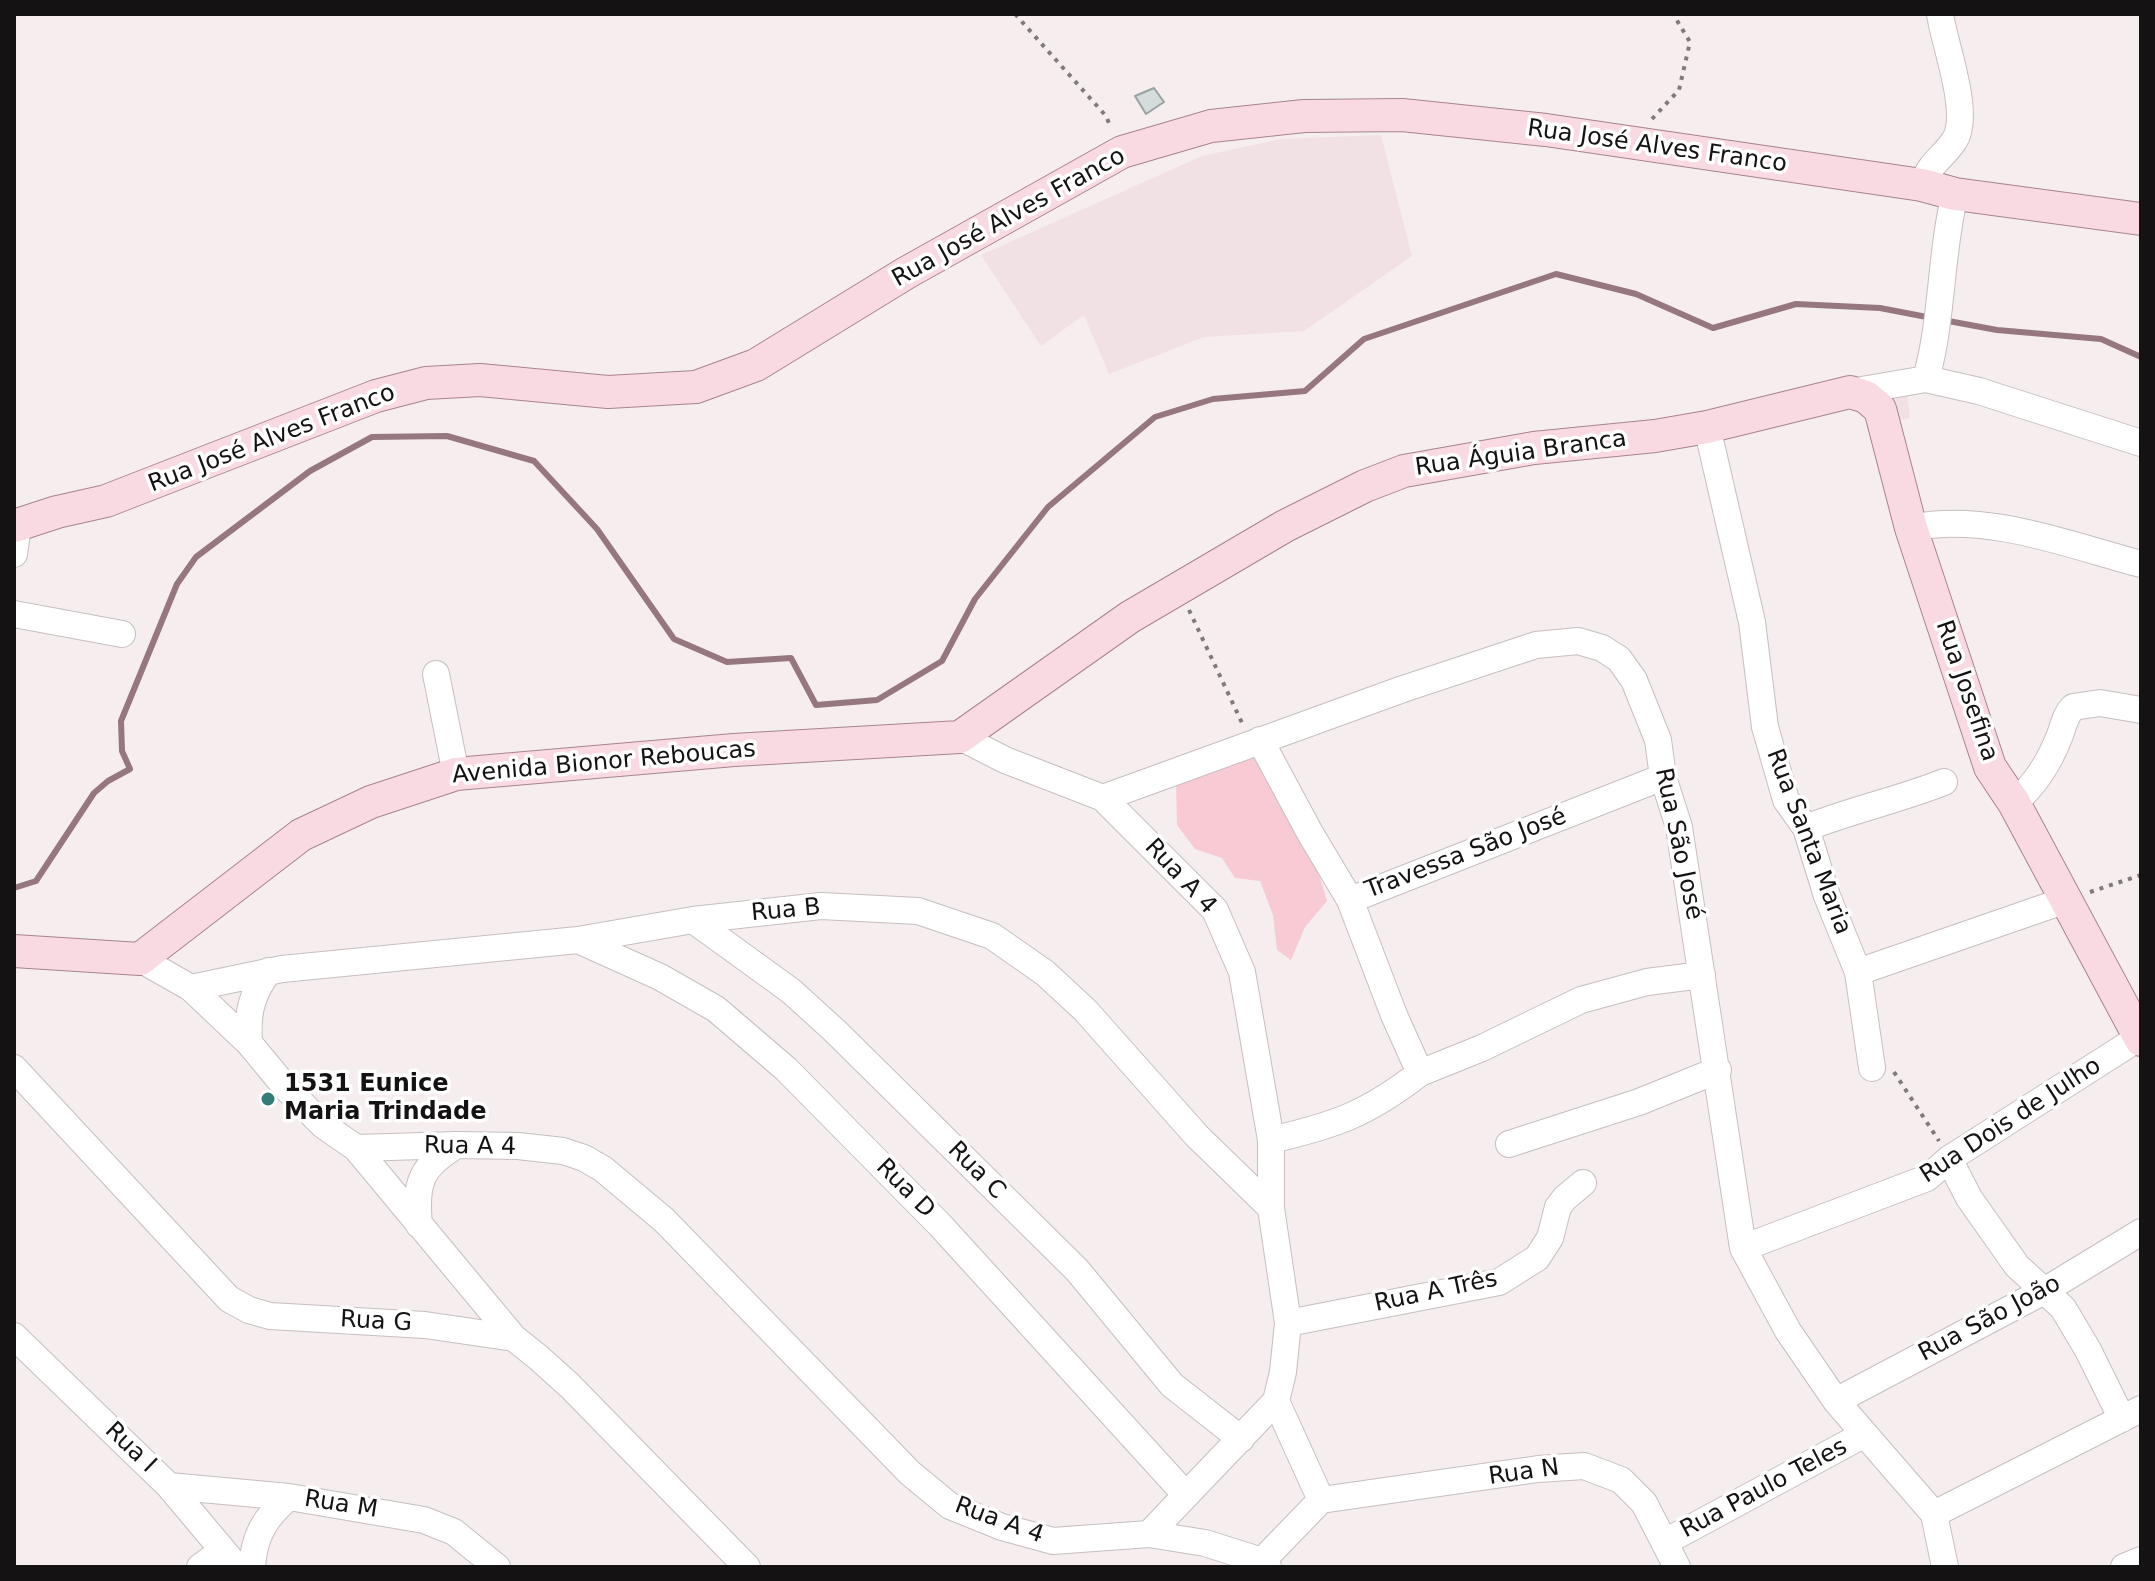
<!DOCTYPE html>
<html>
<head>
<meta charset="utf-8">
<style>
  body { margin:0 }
  #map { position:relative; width:2155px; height:1581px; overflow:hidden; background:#f6edee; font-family:"DejaVu Sans",sans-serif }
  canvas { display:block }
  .frame { position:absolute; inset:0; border:16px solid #151213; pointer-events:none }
</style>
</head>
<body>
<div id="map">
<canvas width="2155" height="1581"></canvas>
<div class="frame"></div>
</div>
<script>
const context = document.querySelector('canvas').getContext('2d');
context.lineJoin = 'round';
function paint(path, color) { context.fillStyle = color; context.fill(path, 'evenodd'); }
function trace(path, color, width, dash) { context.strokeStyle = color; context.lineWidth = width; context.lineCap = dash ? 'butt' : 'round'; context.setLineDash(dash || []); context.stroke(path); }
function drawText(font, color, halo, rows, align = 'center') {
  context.font = font + ' "DejaVu Sans",sans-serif'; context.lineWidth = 7; context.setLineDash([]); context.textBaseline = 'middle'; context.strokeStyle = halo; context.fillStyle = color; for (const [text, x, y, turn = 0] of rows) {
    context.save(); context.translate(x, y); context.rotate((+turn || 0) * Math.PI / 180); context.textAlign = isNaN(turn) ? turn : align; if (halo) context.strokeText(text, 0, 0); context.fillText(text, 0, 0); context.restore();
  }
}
paint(new Path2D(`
  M1381,135L1412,256L1304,331L1204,337L1109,374L1084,315L1041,346L981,255L1202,156L1281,139Z
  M1907,394L1910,418L1898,420L1896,397Z`), '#f1e0e4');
paint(new Path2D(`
  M1258,755L1313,855L1327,901L1305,927L1291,960L1277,950L1273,915L1260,881L1235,878L1222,858L1195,849L1177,825L1176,783Z`), '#f7cad4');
trace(new Path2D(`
  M1943,320L1997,330L2101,339L2141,357
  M14,888L36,881L94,793L108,781L130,769L122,751L121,721L177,584L196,557L310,471L372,437L447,436L534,461L597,529L674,639L727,662L791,658L816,705L877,700L942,661L975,599L1048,507L1155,417L1213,399L1305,391L1364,339L1556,274L1636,294L1713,328L1796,304L1880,308L1932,318`), '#97777f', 6);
const building = new Path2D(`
  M1154,88L1164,102L1146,114L1135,96Z`);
paint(building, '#d4dddc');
trace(building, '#9aa3a2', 2);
const minor = new Path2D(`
  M1922,185C1932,160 1941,160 1954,141C1972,115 1944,44 1940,14
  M1926,379C1943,318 1940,255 1955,194
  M1850,392L1926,379L1979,391L2141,443
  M1707,427L1752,622L1765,727L1786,800L1806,828L1827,896L1858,972L1872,1068
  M1911,528C1988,512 2068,545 2141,564
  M14,554L18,526
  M14,614L122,634
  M436,674L456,774
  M1260,740L1310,833L1350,900L1663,777
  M1103,798L1403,689L1536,645L1578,641L1602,648L1619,659L1634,680L1658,740L1663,777L1679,827L1743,1248L1788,1331L1836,1401L1934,1514L1945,1567
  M2014,803C2034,786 2050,761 2060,735C2064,724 2065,716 2073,707L2100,703L2141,710
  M1806,828C1851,810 1899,800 1944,782
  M693,920L791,991L835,1031L1077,1270L1172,1385L1241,1439
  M578,940L660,977L716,1009L786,1069L940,1225L1186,1495
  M140,959L191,988L249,1043L287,1089L323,1125L356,1148L457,1145L518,1146L563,1151L584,1158L603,1169L664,1220L910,1473L950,1506L1002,1527L1053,1541L1149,1534L1276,1401L1283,1372L1288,1323L1271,1208V1140L1242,972L1215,910L1103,798L1005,760L960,737
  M1858,972L2066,900
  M191,988L282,969L578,940L693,920L821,906L918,911L992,936L1045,973L1085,1010L1197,1136L1271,1208
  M249,1043C247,1014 251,994 269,971
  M14,1068L229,1299L249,1310L270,1316L425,1325L514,1338L539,1358L570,1386L747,1567
  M1420,1073L1482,1048L1581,1000L1647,982L1702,975
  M1271,1140C1336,1125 1367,1114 1420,1073L1394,1015L1350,900
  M1509,1144L1639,1102L1718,1070
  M356,1148L514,1338
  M1949,1159L1969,1198L2017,1266L2063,1308L2088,1350L2122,1419
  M419,1225C415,1183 420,1167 457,1145
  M1743,1248L1927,1178L1949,1159L2140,1037
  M1288,1323L1499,1282L1537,1258L1550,1238L1558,1207L1565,1198L1583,1183
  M14,1336L169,1486L237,1567
  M1276,1401L1321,1500
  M1836,1401L2044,1291L2141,1232
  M169,1486L289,1497L424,1520L454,1532L497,1567
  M1321,1500L1538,1469L1584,1466L1621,1480L1644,1503L1677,1567
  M1934,1514L2141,1409
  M1149,1534L1205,1543L1262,1561L1268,1567
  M1665,1542L1863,1435
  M1262,1561L1321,1500
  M200,1567L222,1551
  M252,1567C254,1536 265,1517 289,1497
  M2124,1567L2141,1560`);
const major = new Path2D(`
  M14,526L57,512L106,501L376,396L426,383L480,380L608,392L696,387L756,365L906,273L1122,152L1211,126L1304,116L1402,115L1546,130L1922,185L1955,194L2141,219
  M14,951L140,959L301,835L371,802L456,774L734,750L960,737L1130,617L1285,526L1365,486L1404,471L1534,448L1655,436L1707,427L1850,392L1866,397L1880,409L1911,528L1990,767L2014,803L2141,1040`);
trace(minor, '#c7bec0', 28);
trace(major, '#a7848d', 34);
trace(new Path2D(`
  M1015,14L1106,116L1111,128
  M1652,119L1679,90L1690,42L1673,14
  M1189,610L1243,725
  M2090,892L2141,875
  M1894,1072L1939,1141`), '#807a7b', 4, [4, 6]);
trace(minor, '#fff', 26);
trace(major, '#fadae2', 32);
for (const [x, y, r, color] of [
  [268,1099,8,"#347c78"]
]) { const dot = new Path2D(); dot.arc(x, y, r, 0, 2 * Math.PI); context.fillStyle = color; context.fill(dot); trace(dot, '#fff', 3); }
drawText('24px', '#151213', '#fff', [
  ["Rua José Alves Franco",1657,147,8],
  ["Rua José Alves Franco",1009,218,-29],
  ["Rua José Alves Franco",272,439,-21],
  ["Rua Águia Branca",1521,454,-8],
  ["Rua Josefina",1966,691,71],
  ["Avenida Bionor Reboucas",604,763,-5],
  ["Rua Santa Maria",1808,842,69],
  ["Rua São José",1678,844,78],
  ["Travessa São José",1466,854,-21],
  ["Rua A 4",1180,877,47],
  ["Rua B",786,911,-5],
  ["Rua Dois de Julho",2011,1121,-33],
  ["Rua A 4",470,1147,1],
  ["Rua C",976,1171,45],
  ["Rua D",905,1189,45],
  ["Rua A Três",1436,1292,-12],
  ["Rua São João",1990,1319,-28],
  ["Rua G",376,1322,3],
  ["Rua I",130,1448,44],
  ["Rua N",1524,1473,-8],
  ["Rua Paulo Teles",1764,1489,-28],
  ["Rua M",341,1505,9],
  ["Rua A 4",999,1521,20]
]);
drawText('bold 24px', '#151213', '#fff', [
  ["1531 Eunice",284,1085],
  ["Maria Trindade",284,1113]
], 'left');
</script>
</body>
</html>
